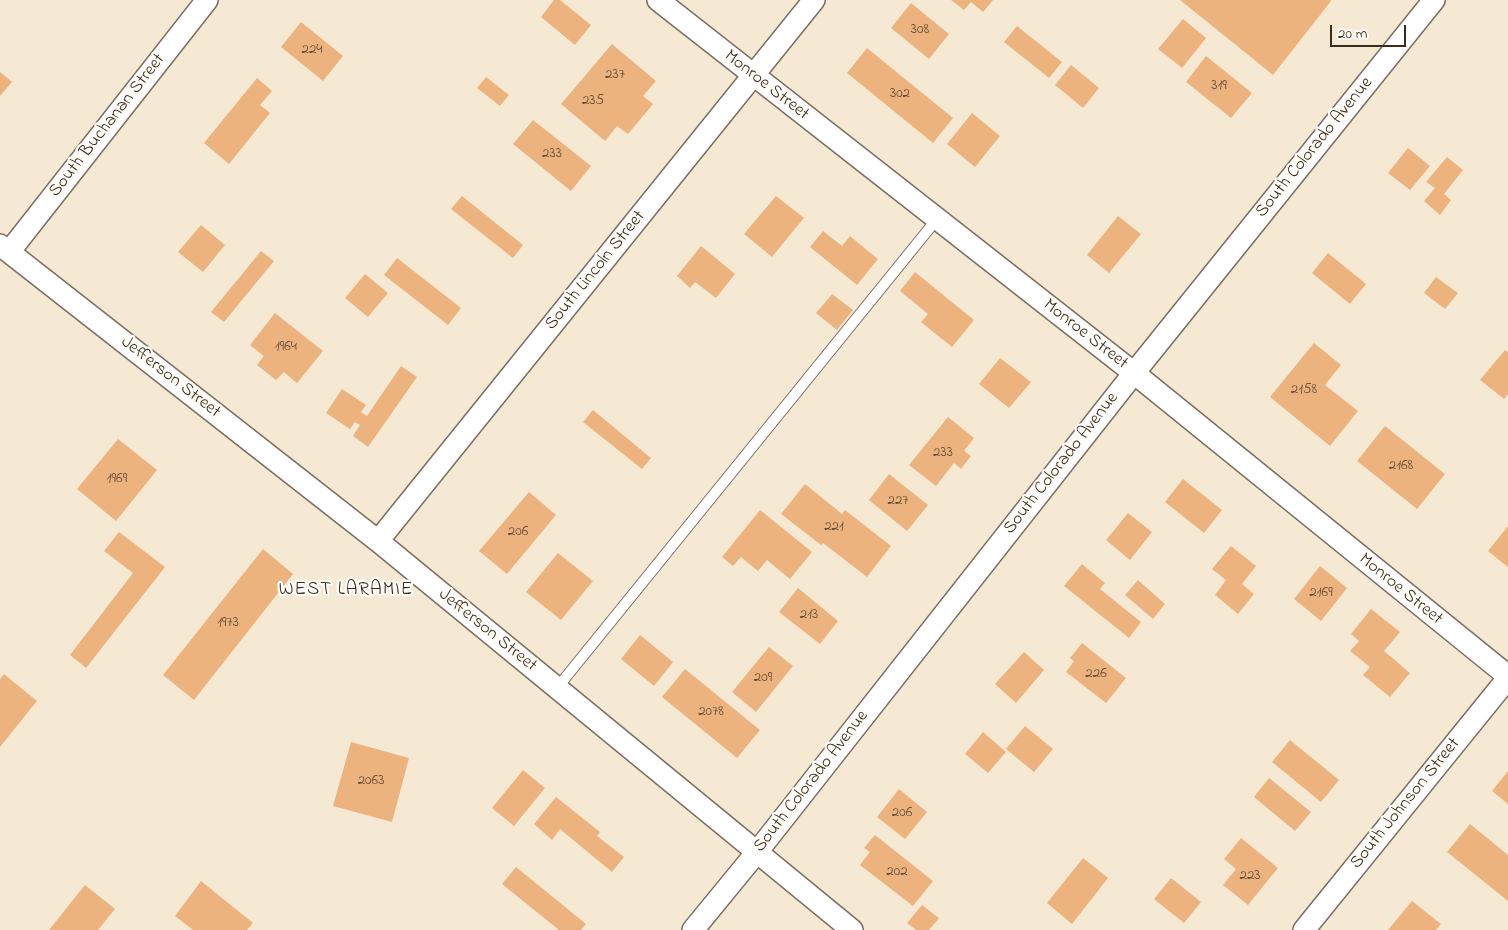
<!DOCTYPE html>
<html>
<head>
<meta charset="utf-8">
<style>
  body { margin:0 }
  #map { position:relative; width:1508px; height:930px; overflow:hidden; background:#f6e9d4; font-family:"Indie Flower",sans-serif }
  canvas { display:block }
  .scale { position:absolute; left:1330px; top:25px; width:76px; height:22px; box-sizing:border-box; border:2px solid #3b2a1e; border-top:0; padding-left:6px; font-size:15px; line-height:18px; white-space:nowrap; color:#3b2a1e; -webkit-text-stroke:4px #fdfcf7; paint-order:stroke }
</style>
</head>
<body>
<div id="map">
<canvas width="1508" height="930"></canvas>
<div class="scale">20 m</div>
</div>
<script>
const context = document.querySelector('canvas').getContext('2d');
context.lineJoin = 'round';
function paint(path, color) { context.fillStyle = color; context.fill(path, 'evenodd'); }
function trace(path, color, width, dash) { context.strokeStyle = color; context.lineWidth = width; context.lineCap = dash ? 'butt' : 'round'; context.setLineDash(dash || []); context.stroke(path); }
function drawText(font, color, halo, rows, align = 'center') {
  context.font = font + ' "Indie Flower",sans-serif'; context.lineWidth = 4.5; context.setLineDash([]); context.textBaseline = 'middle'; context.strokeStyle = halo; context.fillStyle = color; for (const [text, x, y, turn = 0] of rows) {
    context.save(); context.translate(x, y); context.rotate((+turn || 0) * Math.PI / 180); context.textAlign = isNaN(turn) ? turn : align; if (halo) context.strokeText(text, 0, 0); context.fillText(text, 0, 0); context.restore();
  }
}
paint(new Path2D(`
  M554,0H560L591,25L575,45L541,17Z
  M951,0H993L983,12L971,2L964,10Z
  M1180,0H1330L1331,1L1273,75Z
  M911,3L949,34L929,59L891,28Z
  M1183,19L1206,38L1182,68L1158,49Z
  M301,22L343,56L323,81L281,47Z
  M1017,26L1062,62L1049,78L1004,42Z
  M612,44L656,81L643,96L653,104L628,134L617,126L605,141L561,104Z
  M867,48L953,118L933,143L847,73Z
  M1206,56L1252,93L1231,118L1186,82Z
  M1071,65L1099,88L1083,108L1055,85Z
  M0,72L12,82L0,96Z
  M486,77L509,95L500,106L477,88Z
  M257,78L272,91L260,105L270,113L229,164L204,143Z
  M972,113L1000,136L975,167L947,144Z
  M533,120L591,166L571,191L513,144Z
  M1408,148L1430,166L1410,190L1388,173Z
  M1447,157L1463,170L1444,194L1451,200L1440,215L1424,201L1435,188L1426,182Z
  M462,196L523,245L513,258L451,209Z
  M776,196L804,218L772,257L744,234Z
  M1118,216L1141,234L1109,273L1087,255Z
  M201,225L225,245L203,272L178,252Z
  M823,231L842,246L850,236L878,259L857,285L810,247Z
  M701,246L735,274L716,298L695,282L690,288L677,276Z
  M261,251L274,261L224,322L211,312Z
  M1328,253L1366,284L1350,304L1312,273Z
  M397,258L461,308L448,325L384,275Z
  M915,272L974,320L952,347L921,322L928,314L900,291Z
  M365,274L388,293L368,317L345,298Z
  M1436,277L1458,293L1445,309L1424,293Z
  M832,294L853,310L837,330L816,313Z
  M275,313L323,351L297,383L284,372L276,380L257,365L264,356L250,345Z
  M1314,343L1341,365L1325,385L1358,411L1330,446L1270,397Z
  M1505,350L1508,352V394L1504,399L1480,380Z
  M1000,358L1031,382L1009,408L979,384Z
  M401,366L417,377L368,447L353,436L360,425L355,422L350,429L326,413L342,389L366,405L361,412L367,416Z
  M593,410L651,458L642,469L583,422Z
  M948,417L974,438L964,451L971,456L961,469L954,463L936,486L909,465Z
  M1385,426L1445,474L1417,509L1357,461Z
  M118,439L157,470L116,521L77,489Z
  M889,474L928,505L907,531L869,500Z
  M1183,479L1222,510L1204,533L1165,502Z
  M805,484L842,514L845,510L891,546L867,577L823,543L821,545L781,514Z
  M529,492L556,515L507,574L479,551Z
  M760,510L812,552L790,579L767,560L758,571L741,557L733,566L722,557Z
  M1128,513L1152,532L1130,560L1106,540Z
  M1508,526V567L1488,551Z
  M119,532L165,567L86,668L70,655L133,573L104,551Z
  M1231,546L1256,566L1242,584L1254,594L1238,614L1215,595L1226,580L1212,569Z
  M263,549L293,574L194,700L163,675Z
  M558,553L593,581L561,620L526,592Z
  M1082,564L1105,583L1100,589L1141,622L1129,638L1064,586Z
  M1320,566L1347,588L1321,621L1294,599Z
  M1138,580L1165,604L1153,619L1125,595Z
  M798,588L838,621L820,644L779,612Z
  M1371,609L1400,632L1384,651L1410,673L1390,697L1363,675L1370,667L1350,651L1359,641L1351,634Z
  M640,635L673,662L654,686L621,659Z
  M1082,643L1126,678L1106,703L1066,672L1074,661L1070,658Z
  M769,647L793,666L756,712L732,692Z
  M1024,652L1044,670L1016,703L995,684Z
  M685,669L760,730L737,758L662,697Z
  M4,674L37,701L0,747V679Z
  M1025,726L1053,749L1034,772L1006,749Z
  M983,732L1006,752L988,773L965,754Z
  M1290,740L1339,780L1321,802L1272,762Z
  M351,742L409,758L392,822L333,806Z
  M523,770L545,788L514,826L492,808Z
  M1508,771V804L1492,791Z
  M1269,778L1311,812L1295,831L1254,797Z
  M899,789L927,812L905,839L877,817Z
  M556,797L600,832L597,836L624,857L612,872L560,829L552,840L534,824Z
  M1470,824L1508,855V901L1447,852Z
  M875,835L933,881L913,906L860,865L870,852L864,848Z
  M1241,838L1278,868L1248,905L1223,885L1236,869L1224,859Z
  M1083,858L1108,878L1072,924L1047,903Z
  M516,867L586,924L581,930H559L502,884Z
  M1171,878L1201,902L1184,923L1154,899Z
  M201,881L253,923L247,930H193L175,916Z
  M85,885L115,909L98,930H49Z
  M1412,901L1441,924L1436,930H1388Z
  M922,905L939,918L929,930H916L907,923Z`), '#ecb37e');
const lane = new Path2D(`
  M557,688L937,219`);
const street = new Path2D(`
  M658,0L1134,373L1508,676
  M0,245L378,541L852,930
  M9,252L207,0
  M378,541L814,0
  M693,930L757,852L1134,373L1434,0
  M1304,930L1508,678`);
trace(lane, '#7c6d5e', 12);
trace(street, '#7c6d5e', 24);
trace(lane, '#fff', 10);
trace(street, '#fff', 21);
drawText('15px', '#674c36', null, [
  ["308",920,31],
  ["224",312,51],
  ["237",615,76],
  ["319",1219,87],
  ["302",900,95],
  ["235",593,102],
  ["233",552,155],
  ["1964",286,348],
  ["2158",1304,391],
  ["233",943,454],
  ["2168",1401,467],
  ["1969",117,480],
  ["227",898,502],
  ["221",834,528],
  ["206",518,533],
  ["2169",1321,594],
  ["213",809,616],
  ["1973",228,624],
  ["226",1096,675],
  ["209",763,679],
  ["2078",711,713],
  ["2063",371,782],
  ["206",902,814],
  ["202",897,873],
  ["223",1250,877]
]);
drawText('18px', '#3b2a1e', '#fdfcf7', [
  ["Monroe Street",766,86,38],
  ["South Buchanan Street",108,126,-52],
  ["South Colorado Avenue",1315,148,-51],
  ["South Lincoln Street",596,271,-51],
  ["Monroe Street",1085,335,38],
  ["Jefferson Street",170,378,38],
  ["South Colorado Avenue",1062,464,-52],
  ["Monroe Street",1400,590,39],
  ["Jefferson Street",487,631,39],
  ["South Colorado Avenue",812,782,-52],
  ["South Johnson Street",1406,804,-51]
]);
context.letterSpacing = '1px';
drawText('19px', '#3b2a1e', '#fdfcf7', [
  ["WEST LARAMIE",346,591]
]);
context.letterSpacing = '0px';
</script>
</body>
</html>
